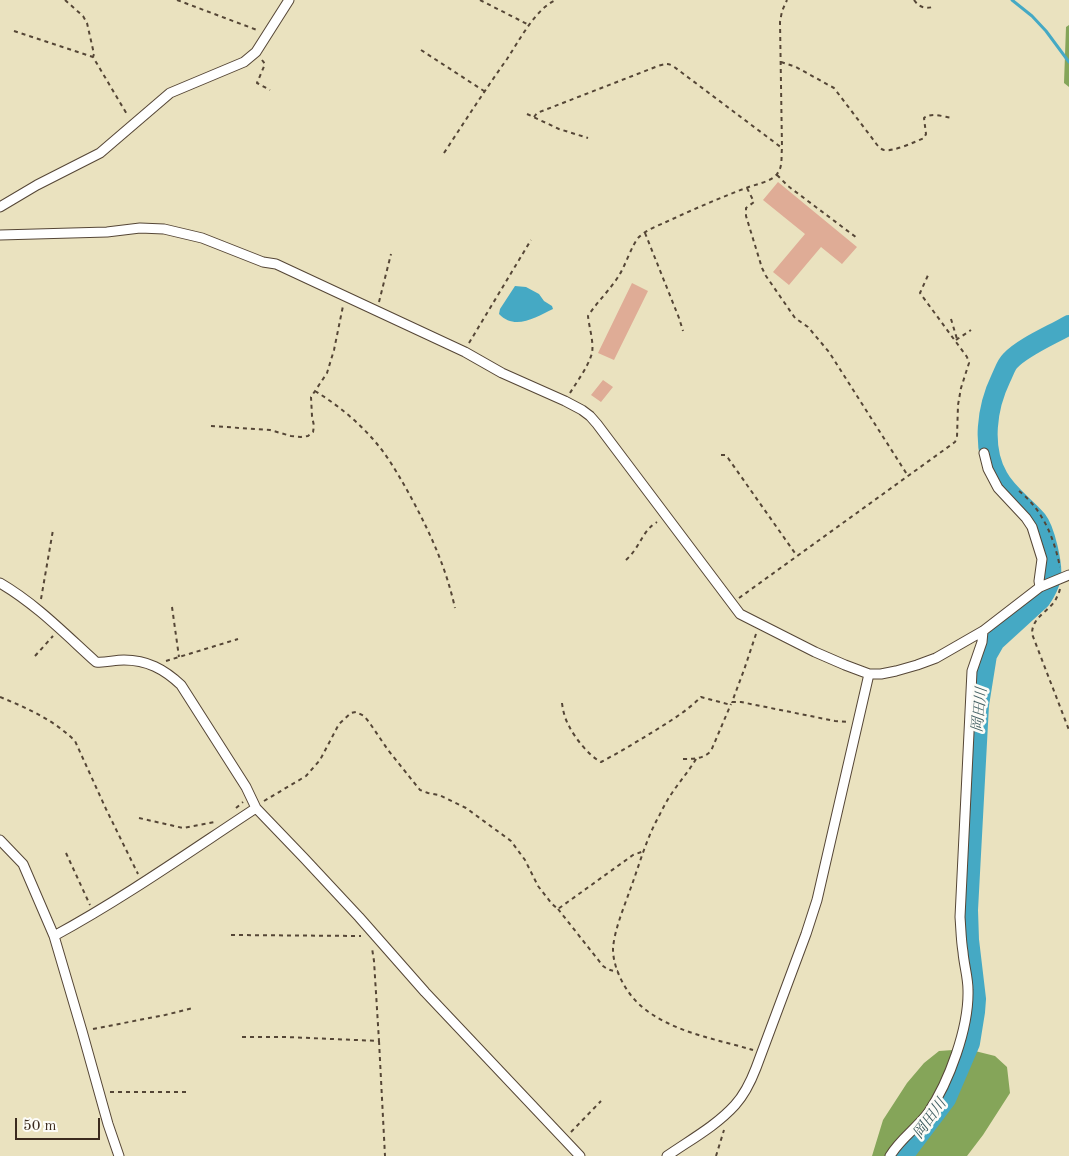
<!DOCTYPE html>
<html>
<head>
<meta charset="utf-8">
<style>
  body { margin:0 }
  #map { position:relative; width:1069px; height:1156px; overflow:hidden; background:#eae2bf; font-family:"Old Standard TT",serif }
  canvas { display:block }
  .scale { position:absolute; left:15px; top:1118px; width:85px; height:22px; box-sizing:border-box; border:2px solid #3b2a1e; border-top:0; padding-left:6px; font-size:15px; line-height:18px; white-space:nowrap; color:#3b2a1e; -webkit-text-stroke:4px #fdfcf7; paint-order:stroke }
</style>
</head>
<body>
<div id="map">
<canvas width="1069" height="1156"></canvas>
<div class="scale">50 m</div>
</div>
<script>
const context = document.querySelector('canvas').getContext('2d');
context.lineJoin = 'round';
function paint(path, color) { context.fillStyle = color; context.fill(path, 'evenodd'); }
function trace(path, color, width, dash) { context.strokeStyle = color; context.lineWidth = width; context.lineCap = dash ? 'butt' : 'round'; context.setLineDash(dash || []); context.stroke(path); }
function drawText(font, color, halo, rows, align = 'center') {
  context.font = font + ' "Old Standard TT","Noto Serif JP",serif'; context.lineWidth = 5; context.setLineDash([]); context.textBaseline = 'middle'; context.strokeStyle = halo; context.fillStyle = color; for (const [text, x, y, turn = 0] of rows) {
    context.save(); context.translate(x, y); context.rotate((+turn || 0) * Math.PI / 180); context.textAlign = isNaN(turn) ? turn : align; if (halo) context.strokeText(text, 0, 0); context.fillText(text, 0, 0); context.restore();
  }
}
paint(new Path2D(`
  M1069,25V87L1064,83L1066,27Z
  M967,1049L995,1056L1007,1067L1010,1093L983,1135L967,1156H872L883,1120L907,1083L924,1063L939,1051Z`), '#85a559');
paint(new Path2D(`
  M515,286L526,287L539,294L544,301L552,306L553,309C536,317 515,331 499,314L500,309Z`), '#45a9c4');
trace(new Path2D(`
  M1012,0L1032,16L1046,31L1069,62`), '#45a9c4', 3);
trace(new Path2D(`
  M903,1156L946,1099L970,1043L975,1012L976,999L969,940L968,910L979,705L987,655L995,641L1041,599C1045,593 1049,586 1051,578C1053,565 1045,530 1037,520C1024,505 1007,494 998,477C981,447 987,407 1001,378C1004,372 1006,365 1010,361C1023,347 1052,335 1069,325`), '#45a9c4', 20);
paint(new Path2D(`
  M778,182L857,247L842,264L821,247L789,285L773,272L805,234L763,200Z
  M632,283L648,291L614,360L598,353Z
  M603,380L613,387L601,402L591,395Z`), '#dfac96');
const minor = new Path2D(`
  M0,207L37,185L100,153L170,93L244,62L256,52L289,0
  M0,235L107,232L140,228L164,229L202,238L263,262L276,264L465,352L502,373L565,401L582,410L590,416L597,424L740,614L815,652L845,665L869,674H881L896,671L917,665L936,658L983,631L1040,587L1069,575
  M984,453L988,469L998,488L1026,518L1032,527L1042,559L1039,581L1040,587
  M0,583C36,604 65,634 96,662C105,663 114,660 124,660C147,660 164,669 181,685L246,787L256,808L304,858L359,917L425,992L580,1156
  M0,840L23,864L54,936L82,1031L108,1124L119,1156
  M54,936C124,898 189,852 256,808
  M667,1156C690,1140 716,1126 735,1105C745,1094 751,1081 756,1068L806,934L817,900L869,674
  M890,1156C900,1139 917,1128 928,1113C949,1082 969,1028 968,990C968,977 964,965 963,952C961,940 961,929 960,917L972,671L982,642L983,631`);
trace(minor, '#554636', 11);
trace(new Path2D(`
  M65,0L83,16L87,23L94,54L93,57
  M177,0L257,30
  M480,0L529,25
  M914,0C919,7 924,9 933,7
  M14,31L93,57L128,116
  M421,50L484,91
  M262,60L265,64L257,83L270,90
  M781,62L796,67L834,88L875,142C877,145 880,149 884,150C893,152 915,142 924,138L926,134L924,118C932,112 944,117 953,118
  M527,114L559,129L588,138
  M534,117L537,113L658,66C664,64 668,63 673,66L782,148
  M444,153C465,121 485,90 507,59C519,41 536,8 556,0
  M777,175L788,186L857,238
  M747,188L754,202L746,208V216L762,268L766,276L795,318L808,327L829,352L908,476
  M645,233L679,318L683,331
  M379,302L391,254
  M951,319L957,339
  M956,340L971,330
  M469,343L531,240
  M315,391C346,410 375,436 394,468C401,479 407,490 413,501C432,537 446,568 455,608
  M570,393C578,380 588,367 592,353C594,342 589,327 588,316C597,302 609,291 618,277C625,267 632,244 639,237C646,230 657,226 666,222C692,210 719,198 746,188C756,184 771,182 777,174C783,167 781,157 782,148L780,22L782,11L787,0
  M211,426L270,430L291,436L301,437L308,436L313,432L314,426L312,416L311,397L327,373L334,350L343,306
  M721,455H725L728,458L797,556
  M1019,491C1043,510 1054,538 1060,567
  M626,560C629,557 632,554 634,551C642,540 645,529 657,522
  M1060,589C1059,593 1057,597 1055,601C1046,613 1032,618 1032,634L1069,730
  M739,598L955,442L957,437L958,405L961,388L969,363L967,357L920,293L929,273
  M41,599L53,530
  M172,607L179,657
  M756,634L744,670L732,702H741L835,721L848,722
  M35,656L53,636
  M166,661L238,639
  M0,697C27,708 54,720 75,741L106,809L138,874
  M562,703C563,711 565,719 569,726C575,738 589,756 601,762C620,752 638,741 656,730C672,720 688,710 701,697L731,705
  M683,759C694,759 703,759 711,751L731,704
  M696,759C689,771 680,781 672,793C667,800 663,808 659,816C646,839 639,866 630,890C624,907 614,931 613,949C613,969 626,993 641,1006C671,1032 716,1039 753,1050
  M264,801L306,776L320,760L339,724L351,713L356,712L364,716L369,722L388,750L420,790L428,793L439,795L466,808L511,841L525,860L538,886L552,904L558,909L633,855L644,851
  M236,808L243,802
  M139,818L183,828L215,822
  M66,853L90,905
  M558,909L603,966C608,970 612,971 618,971
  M231,935L361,936
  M93,1029L165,1015L193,1008
  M242,1037H286L379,1041L374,961L372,948
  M379,1041L385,1156
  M110,1092H190
  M571,1132L601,1101
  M716,1156L724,1130`), '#554636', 2, [4, 4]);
trace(minor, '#fff', 9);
drawText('italic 15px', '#3f5d60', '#fdfcf7', [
  ["岡田川",980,710,-84],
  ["岡田川",930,1119,-54]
]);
</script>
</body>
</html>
